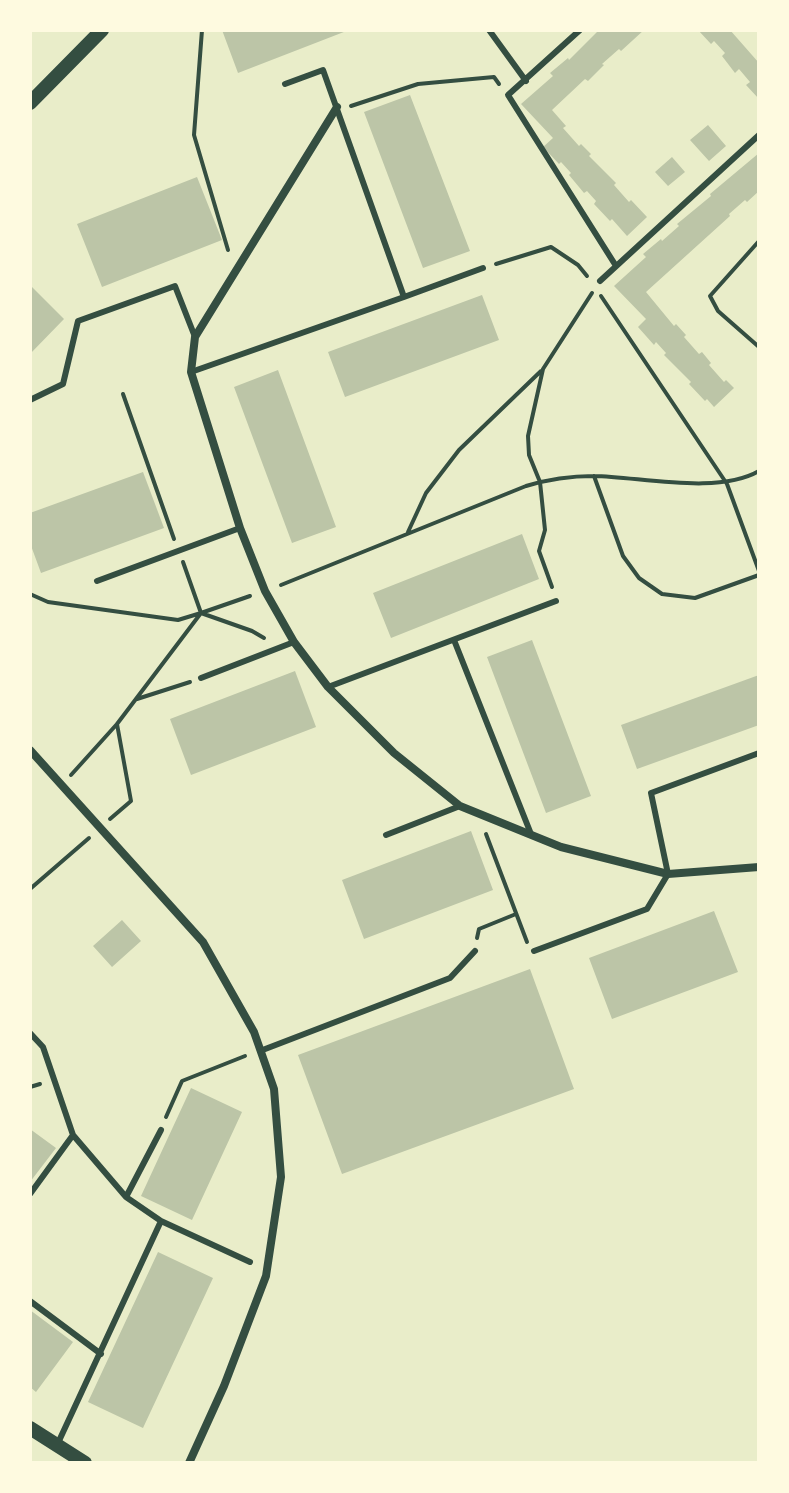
<!DOCTYPE html>
<html>
<head>
<meta charset="utf-8">
<style>
  body { margin:0 }
  #map { position:relative; width:789px; height:1493px; overflow:hidden; background:#e9edc9; font-family:"Crimson Pro",serif }
  canvas { display:block }
  .frame { position:absolute; inset:0; border:32px solid #fefae0; pointer-events:none }
</style>
</head>
<body>
<div id="map">
<canvas width="789" height="1493"></canvas>
<div class="frame"></div>
</div>
<script>
const context = document.querySelector('canvas').getContext('2d');
context.lineJoin = 'round';
function paint(path, color) { context.fillStyle = color; context.fill(path, 'evenodd'); }
function trace(path, color, width, dash) { context.strokeStyle = color; context.lineWidth = width; context.lineCap = dash ? 'butt' : 'round'; context.setLineDash(dash || []); context.stroke(path); }
paint(new Path2D(`
  M222,30H349L238,73Z
  M599,30H644L621,51L619,49L602,64L604,65L588,81L585,79L552,110L566,126L563,128L579,146L581,144L591,154L589,156L616,183L614,185L629,202L631,200L647,217L627,236L612,219L610,221L594,204L596,201L587,191L584,193L569,175L571,173L561,162L559,164L543,147L553,138L521,104L553,76L550,73L568,58L569,60Z
  M698,30H730L759,63V99L746,85L750,82L739,69L735,73L722,56L725,53L714,41L711,44Z
  M410,95L470,251L423,268L364,112Z
  M708,125L726,146L709,161L690,140Z
  M759,153V191L747,202L745,200L729,214L730,216L646,292L674,326L676,324L686,335L684,337L699,354L702,352L711,363L709,365L724,382L726,380L734,388L714,407L707,399L705,401L689,384L691,382L664,355L666,353L656,342L654,345L638,327L646,319L614,286L646,257L643,254L661,239L662,241L679,226L677,224L711,196L710,194Z
  M672,157L685,172L668,186L655,172Z
  M197,177L222,240L102,287L77,224Z
  M30,285L64,319L30,354Z
  M482,295L499,340L345,397L328,352Z
  M278,370L336,527L292,543L234,387Z
  M143,472L164,528L41,573L30,543V513Z
  M522,534L539,579L391,638L373,593Z
  M532,640L591,796L546,813L487,657Z
  M295,671L316,727L191,775L170,719Z
  M759,675V725L637,769L621,725Z
  M471,831L493,890L364,939L342,880Z
  M714,911L738,972L612,1019L589,958Z
  M122,920L141,941L112,967L93,946Z
  M530,969L574,1089L342,1174L298,1055Z
  M191,1088L242,1112L192,1220L141,1196Z
  M30,1129L56,1148L30,1182Z
  M158,1252L213,1278L143,1428L88,1402Z
  M30,1310L73,1342L36,1392L30,1387Z`), '#bcc5a7');
trace(new Path2D(`
  M202,30L194,135L228,250
  M351,106L418,84L494,77L499,84
  M759,241L710,296L718,311L759,347
  M496,264L551,247L578,265L587,276
  M601,296L727,484L759,571
  M123,394L174,539
  M594,476L623,556L639,578L662,594L695,598L759,575
  M408,532L426,493L459,450L541,371
  M281,585L526,486C549,479 570,476 594,476C642,477 717,495 759,471
  M552,587L539,551L545,530L540,482L529,455L528,436L543,369L592,293
  M30,594L48,602L178,620L201,613L252,631L264,638
  M201,613L250,596
  M137,699L190,682
  M71,775L117,724
  M110,819L131,801L117,724L201,613L183,562
  M486,834L527,942
  M30,889L89,838
  M477,938L479,929L516,914
  M30,1087L40,1084
  M166,1117L182,1081L245,1056`), '#344e41', 4);
trace(new Path2D(`
  M489,30L526,81
  M580,30L508,95L616,266
  M600,281L759,135
  M404,297L483,268
  M191,372L404,297L323,70L285,84
  M30,400L63,384L78,321L175,286L195,337
  M97,581L240,528
  M454,640L531,834
  M201,678L294,642
  M328,687L556,601
  M386,835L460,806
  M534,951L647,909L668,874L651,793L759,753
  M30,1033L43,1047L73,1135L126,1197L161,1221L250,1262
  M260,1051L450,978L475,951
  M30,1194L73,1135
  M126,1197L161,1130
  M30,1301L101,1354
  M58,1443L161,1221`), '#344e41', 6);
trace(new Path2D(`
  M337,107L195,337L191,372L240,528L265,591L294,642L328,687L394,753L460,806L561,847L668,874L759,867
  M30,750L203,942L254,1032L274,1089L281,1177L266,1276L224,1386L189,1463`), '#344e41', 8);
trace(new Path2D(`
  M30,103L102,30
  M30,1428L85,1463`), '#344e41', 14);
</script>
</body>
</html>
